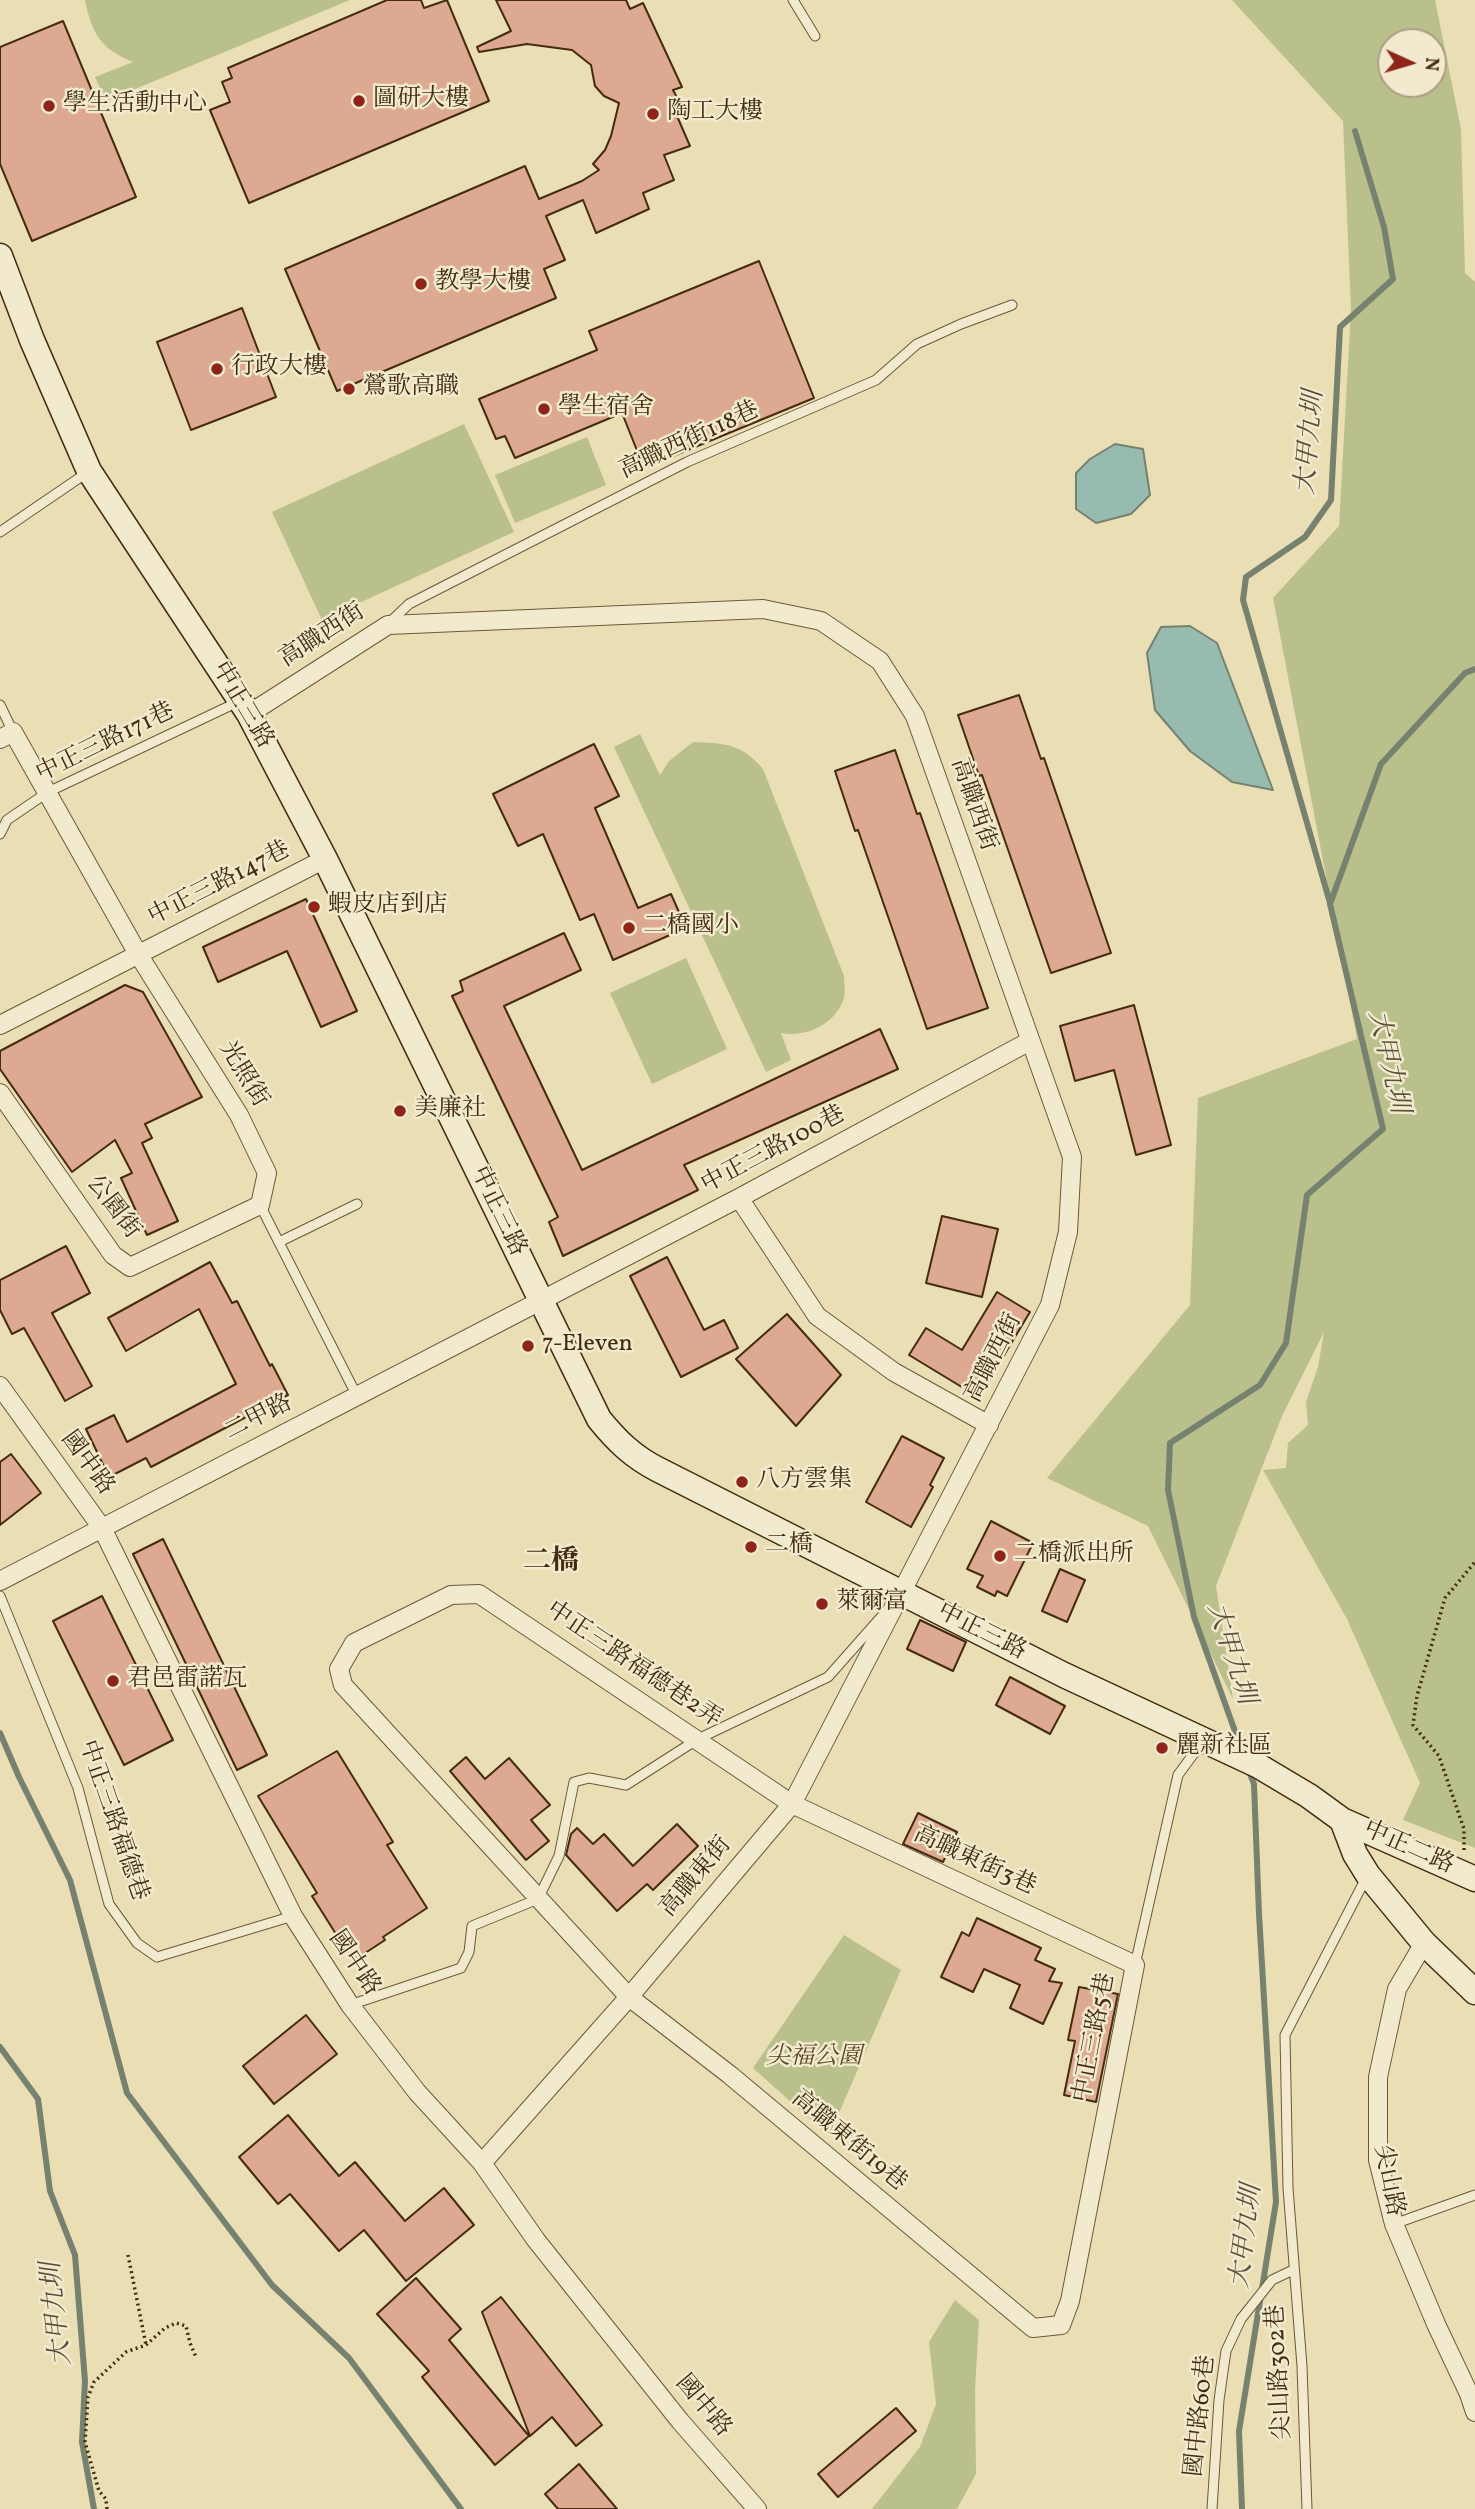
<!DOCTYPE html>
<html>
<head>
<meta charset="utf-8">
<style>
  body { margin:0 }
  #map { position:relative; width:1475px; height:2509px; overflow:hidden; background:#e9deb4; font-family:Vollkorn,serif }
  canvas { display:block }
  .north { position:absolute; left:1377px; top:28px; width:70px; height:70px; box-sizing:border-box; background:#f1eace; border:2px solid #ac9e82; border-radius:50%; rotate:94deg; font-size:19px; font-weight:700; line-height:28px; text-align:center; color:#452b0f }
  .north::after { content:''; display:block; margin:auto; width:24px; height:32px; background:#8f2418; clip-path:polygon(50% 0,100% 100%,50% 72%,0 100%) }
</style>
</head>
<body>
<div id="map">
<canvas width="1475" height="2509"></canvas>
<div class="north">N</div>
</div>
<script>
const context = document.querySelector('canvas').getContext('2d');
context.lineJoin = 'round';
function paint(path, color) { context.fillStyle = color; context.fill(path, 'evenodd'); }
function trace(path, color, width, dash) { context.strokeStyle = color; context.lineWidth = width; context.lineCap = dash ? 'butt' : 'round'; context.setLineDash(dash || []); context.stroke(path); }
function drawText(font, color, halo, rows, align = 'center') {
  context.font = font + ' Vollkorn,"Noto Serif TC",serif'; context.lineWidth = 5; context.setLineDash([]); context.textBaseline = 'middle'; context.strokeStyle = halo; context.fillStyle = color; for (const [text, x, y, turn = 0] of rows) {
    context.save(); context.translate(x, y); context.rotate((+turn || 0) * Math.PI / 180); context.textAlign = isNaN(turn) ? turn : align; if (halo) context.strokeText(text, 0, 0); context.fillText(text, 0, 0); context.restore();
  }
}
paint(new Path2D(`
  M85,0H350L106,101L95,77L133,62C101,49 92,34 85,0Z
  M1232,0H1435L1461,129L1465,273L1475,282V1848L1403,1820L1420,1783L1347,1619L1263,1470L1286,1468L1288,1443L1308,1425L1306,1402L1318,1367L1324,1332L1282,1416L1216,1586L1233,1699L1148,1526L1047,1478L1190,1305L1198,1098L1357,1039L1273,598L1339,526L1351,310L1343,121ZM1391,42H1433V84H1391Z
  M464,424L514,532L322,620L272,512Z
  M587,437L606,485L515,523L495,475Z
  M640,734L660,775L669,761L693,742C725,743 742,744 763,769L844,976C844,983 846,992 844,998C836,1024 806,1038 781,1033L791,1060L766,1072L614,747Z
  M686,958L727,1049L652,1084L610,993Z
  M844,1935L901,1970L829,2136L753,2068Z
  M955,2300L979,2320L975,2391L976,2474L957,2509H872L920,2447L936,2404L929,2342Z`), '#bac08b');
const water = new Path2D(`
  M1115,444L1143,449L1150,495L1131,514L1096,523L1076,509V473L1090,459Z
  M1190,626L1217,643L1273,790L1232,782L1190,751L1155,710L1147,653L1161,627Z`);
paint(water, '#97bcaf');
trace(water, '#76826f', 2);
trace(new Path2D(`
  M1330,903L1243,600L1246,577L1305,537L1331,500L1340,327L1393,279L1384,227L1355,131
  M0,1733L19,1777L70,1880L127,2093L272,2285L349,2358L461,2509
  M1241,1748L1194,1617L1168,1490L1170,1443L1260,1385L1286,1343L1307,1195L1383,1129L1330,904L1381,764L1465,673L1475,669
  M0,2047L38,2099L50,2191L75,2255L85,2381L82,2442L94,2509
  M1242,2509L1239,2431L1276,2202L1259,1914L1254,1784L1248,1769`), '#76826f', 6);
const building = new Path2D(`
  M387,0H421L424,8L447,0L489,101L249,203L210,110L230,102L222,82L232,78L228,68Z
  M496,0H626L630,9L643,3L682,87L673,90L684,111L677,116L690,146L664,155L674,180L643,193L649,209L596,233L583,200L546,216L565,260L544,269L556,298L337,391L285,269L525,166L539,199L582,181L599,170L593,164L605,150L611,136L619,103L604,96L595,86L591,65L572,50L527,44L479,52L477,47L511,31Z
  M63,21L136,197L32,241L0,164V47Z
  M759,261L814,398L644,468L622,413L515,458L505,436L496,439L479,399L597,350L589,331Z
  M242,308L276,397L191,430L157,342Z
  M1019,695L1041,759L1044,758L1111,953L1051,973L982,775L979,776L958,715Z
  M594,744L619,796L595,808L638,908L671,894L686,928L613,960L594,914L580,920L543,834L518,846L493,794Z
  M895,750L917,814L920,813L988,1008L927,1029L858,830L855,831L835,771Z
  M306,899L357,1011L321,1027L287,951L218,982L203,947Z
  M564,933L581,970L504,1006L582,1170L880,1029L898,1069L684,1165L698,1190L563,1256L549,1222L558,1217L452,996L463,991L460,981Z
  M125,985L143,992L202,1097L145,1124L152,1138L142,1143L178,1221L147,1235L121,1178L132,1173L115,1140L72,1172L0,1069V1051Z
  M1134,1005L1171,1145L1136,1155L1114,1070L1075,1081L1060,1026Z
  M942,1216L998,1229L982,1297L926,1283Z
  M66,1246L90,1293L52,1313L92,1386L65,1401L24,1328L12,1334L0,1310V1280Z
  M667,1257L704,1330L724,1320L738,1348L681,1377L630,1276Z
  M210,1262L232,1303L237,1301L270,1366L272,1364L288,1395L151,1467L146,1458L109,1477L86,1429L114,1415L127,1442L236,1384L199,1309L126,1351L108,1318Z
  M997,1292L1030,1312L983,1390L970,1392L909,1355L926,1328L962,1350Z
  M787,1314L841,1375L796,1426L736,1359Z
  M902,1436L944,1458L930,1485L933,1487L911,1527L866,1502Z
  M11,1454L41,1493L0,1525V1462Z
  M991,1521L1033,1543L1007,1596L997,1591L995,1596L977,1587L983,1576L967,1569Z
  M163,1539L267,1755L237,1770L133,1554Z
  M1060,1569L1085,1580L1067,1622L1042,1611Z
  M102,1596L173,1740L124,1765L53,1621Z
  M920,1620L966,1642L953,1671L907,1649Z
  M1010,1677L1065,1706L1050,1734L996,1705Z
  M337,1751L393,1842L387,1845L427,1908L383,1937L385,1940L353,1961L312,1896L317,1893L258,1796Z
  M466,1757L485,1779L509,1758L550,1805L531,1820L549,1841L526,1860L450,1771Z
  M918,1813L957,1832L943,1862L903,1844Z
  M677,1824L698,1846L653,1890L647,1884L617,1911L566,1855L571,1834L577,1828L593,1844L604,1834L633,1866Z
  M977,1918L1041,1948L1035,1960L1055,1969L1049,1981L1062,1983L1043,2024L1010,2008L1020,1985L984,1969L973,1992L941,1977L962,1932L969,1936Z
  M1079,1987L1118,1994L1096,2102L1064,2095L1075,2041L1068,2040Z
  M306,2015L337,2054L274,2104L243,2066Z
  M288,2115L339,2176L355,2162L405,2221L444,2188L474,2225L406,2281L364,2230L339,2251L290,2194L278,2204L239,2157Z
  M416,2278L461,2329L449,2340L529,2436L495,2465L422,2377L429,2371L377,2314Z
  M501,2297L602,2425L576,2446L552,2417L530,2436L482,2312Z
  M896,2408L916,2431L838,2497L818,2474Z
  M579,2464L617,2509H558L545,2494Z`);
paint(building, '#dea991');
trace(building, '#452b0f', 2);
const lane = new Path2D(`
  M793,0L815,36
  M0,532L88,472
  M389,623L409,604L687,462L876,380L917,344L961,324L1012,305
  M0,705L13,732
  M0,834L7,820L48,792L240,701
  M260,1205L357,1396
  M279,1242L357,1204
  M0,1596L78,1788L109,1904L137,1943L157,1957L293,1916
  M1135,1965L1178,1775L1203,1741
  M350,2005L461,1968L469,1952L472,1926L538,1899L559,1856L574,1782L589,1778L626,1785L698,1739L828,1677L882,1616
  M1394,2224L1475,2195
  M1212,2509L1219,2400L1226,2351L1241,2319L1272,2280L1293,2270
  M1307,2509L1302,2366L1288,2188L1285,2035L1367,1876`);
const street = new Path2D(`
  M249,714L388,625L763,609L821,621L880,661L915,716L1072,1157L1068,1232L1050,1305L792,1804L629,1997L482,2163
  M0,739L13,732L138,954L239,1115L267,1173L260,1205L130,1267L113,1255L0,1093
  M0,1025L325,859
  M739,1198L817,1316L894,1372L989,1425
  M0,1386L102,1528L293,1916L350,2005L417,2092L482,2163L536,2240L680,2421L757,2509
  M0,1581L739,1198L1030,1041
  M479,1594L792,1804L1135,1965L1070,2301L1061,2325L1033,2328L730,2075L629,1997L343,1685L339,1669L354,1643L451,1595Z
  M1424,1943L1397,1989L1378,2077V2160L1394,2224L1436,2324L1469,2394L1475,2412`);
const secondary = new Path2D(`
  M0,256L32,340L89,471L249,714L325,859L599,1419C616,1440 632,1456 657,1469L1064,1675L1257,1765L1309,1796L1342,1820L1475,1879
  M1342,1820L1355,1854L1368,1875L1424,1943L1475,1992`);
trace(lane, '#6e5838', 11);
trace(street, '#6e5838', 20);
trace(secondary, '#452b0f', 27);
trace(new Path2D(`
  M1464,1850V1829L1439,1756L1413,1725L1417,1696L1445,1598L1475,1562
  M128,2255L146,2345
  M107,2509L106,2499L99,2491L85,2442L88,2397L94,2382L126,2352L146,2345L165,2328L176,2323L186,2326L190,2343L196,2357`), '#452b0f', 3.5, [2, 3.5]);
trace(lane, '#f1eace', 9);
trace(street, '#f1eace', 18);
trace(secondary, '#f1eace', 24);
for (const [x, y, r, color] of [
  [359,101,7,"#8f2418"],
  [49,106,7,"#8f2418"],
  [653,114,7,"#8f2418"],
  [421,284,7,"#8f2418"],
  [217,369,7,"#8f2418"],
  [349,389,7,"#8f2418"],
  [544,409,7,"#8f2418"],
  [314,907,7,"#8f2418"],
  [629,928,7,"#8f2418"],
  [400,1111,7,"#8f2418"],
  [528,1346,7,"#8f2418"],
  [742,1482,7,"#8f2418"],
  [751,1547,7,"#8f2418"],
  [1000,1556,7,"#8f2418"],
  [822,1604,7,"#8f2418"],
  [113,1681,7,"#8f2418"],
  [1162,1748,7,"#8f2418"]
]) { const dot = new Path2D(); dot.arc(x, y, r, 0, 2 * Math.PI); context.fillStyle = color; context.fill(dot); trace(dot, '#f1eace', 2.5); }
drawText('24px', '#452b0f', '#f1eace', [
  ["圖研大樓",373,101],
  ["學生活動中心",63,106],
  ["陶工大樓",667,114],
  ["教學大樓",435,284],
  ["行政大樓",231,369],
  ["鶯歌高職",363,389],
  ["學生宿舍",558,409],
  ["蝦皮店到店",328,907],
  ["二橋國小",643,928],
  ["美廉社",414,1111],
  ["7-Eleven",542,1346],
  ["八方雲集",756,1482],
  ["二橋",765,1547],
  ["二橋派出所",1014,1556],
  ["萊爾富",836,1604],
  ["君邑雷諾瓦",127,1681],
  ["麗新社區",1176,1748]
], 'left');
drawText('24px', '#452b0f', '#f1eace', [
  ["高職西街118巷",690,442,-25],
  ["高職西街",323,637,-33],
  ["中正三路",241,706,59],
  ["中正三路171巷",106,744,-26],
  ["高職西街",972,805,71],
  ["中正三路147巷",220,885,-27],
  ["光照街",242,1075,59],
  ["中正三路100巷",774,1151,-28],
  ["公園街",112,1208,53],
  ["中正三路",497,1212,64],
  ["高職西街",995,1359,-63],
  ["二甲路",259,1419,-27],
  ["國中路",86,1464,54],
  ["中正三路",981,1633,27],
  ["中正三路福德巷2弄",633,1666,34],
  ["中正三路福德巷",112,1821,71],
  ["中正二路",1408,1849,24],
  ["高職東街3巷",974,1862,25],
  ["高職東街",697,1878,-50],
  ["國中路",353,1964,56],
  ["中正三路5巷",1096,2038,-79],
  ["高職東街19巷",848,2142,40],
  ["尖山路",1387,2181,79],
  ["尖山路302巷",1281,2372,-93],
  ["國中路",702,2407,50],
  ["國中路60巷",1202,2416,-84]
]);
drawText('italic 24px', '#5c4928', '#f1eace', [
  ["尖福公園",814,2059]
]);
drawText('italic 26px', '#5a4f37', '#f1eace', [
  ["大甲九圳",1312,443,-85],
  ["大甲九圳",1386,1062,77],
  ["大甲九圳",1229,1654,72],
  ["大甲九圳",1248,2237,-83],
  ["大甲九圳",59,2314,-96]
]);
drawText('bold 28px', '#452b0f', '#f1eace', [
  ["二橋",551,1564]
]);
</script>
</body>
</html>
